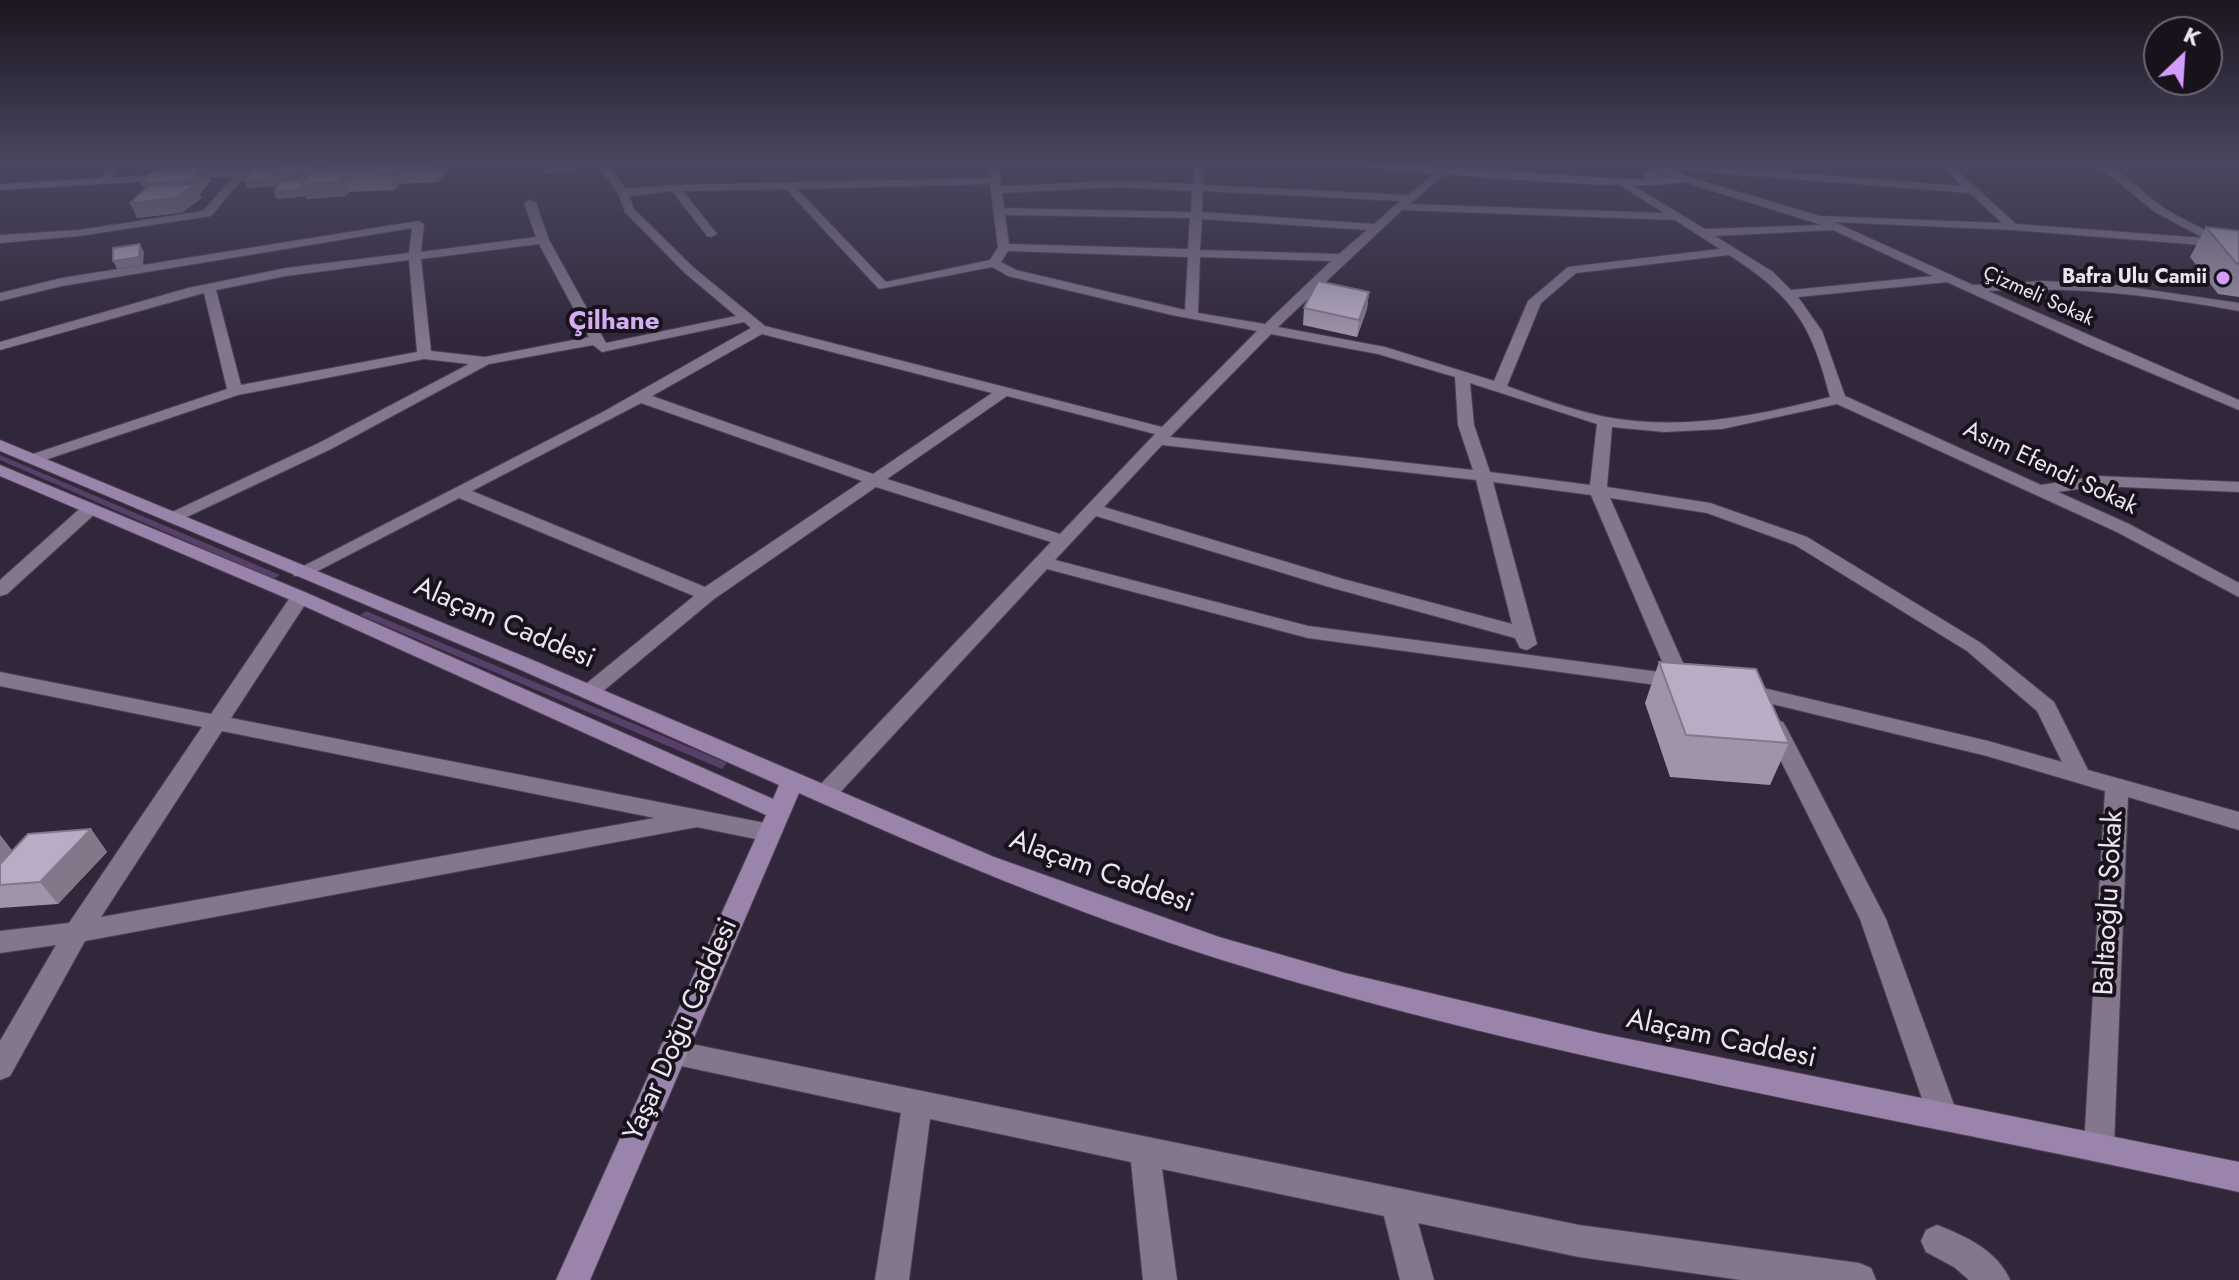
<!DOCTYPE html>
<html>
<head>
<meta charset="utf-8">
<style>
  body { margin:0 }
  #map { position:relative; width:2239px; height:1280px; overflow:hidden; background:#32273a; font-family:Jost,sans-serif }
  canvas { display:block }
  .north { position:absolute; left:2143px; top:16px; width:80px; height:80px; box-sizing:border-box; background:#17121b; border:2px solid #6c6671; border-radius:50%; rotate:25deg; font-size:22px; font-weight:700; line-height:32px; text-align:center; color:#ebe4f1 }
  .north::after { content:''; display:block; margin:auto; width:28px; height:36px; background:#d49cfc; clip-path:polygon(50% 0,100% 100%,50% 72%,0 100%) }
</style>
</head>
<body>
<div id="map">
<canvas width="2239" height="1280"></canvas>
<div class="north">K</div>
</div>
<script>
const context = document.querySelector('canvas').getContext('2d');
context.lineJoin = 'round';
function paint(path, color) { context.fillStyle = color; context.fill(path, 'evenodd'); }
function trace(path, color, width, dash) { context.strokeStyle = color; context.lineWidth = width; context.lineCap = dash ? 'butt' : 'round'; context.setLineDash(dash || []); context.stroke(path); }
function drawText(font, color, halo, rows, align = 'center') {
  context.font = font + ' Jost,sans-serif'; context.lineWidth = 8; context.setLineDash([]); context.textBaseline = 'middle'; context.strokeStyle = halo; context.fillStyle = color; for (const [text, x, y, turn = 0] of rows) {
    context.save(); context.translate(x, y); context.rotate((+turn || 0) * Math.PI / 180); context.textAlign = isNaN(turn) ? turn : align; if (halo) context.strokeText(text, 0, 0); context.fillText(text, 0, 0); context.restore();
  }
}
paint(new Path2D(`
  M0,455L280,575L273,579L0,460Z
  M366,611L727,763L722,769L360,615Z`), '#573f68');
const street = new Path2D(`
  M111,163H121L108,183H100L99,181Z
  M206,163H217L198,177H190V173Z
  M596,163H606L626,189L675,185L990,178L988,163H998L1001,186L1118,181L1193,184L1194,163H1204L1203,185L1408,195L1447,164L1451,165V169L1410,204L1664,213L1618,184V180L1622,179L1705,229L1822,225L1681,181V177L1685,176L1820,216L2002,223L1970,193L1679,170L1674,167L1679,164L1962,186L1939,163H1949L2016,224L2204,238L2155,212L2112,177L2089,163C2119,161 2140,193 2164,208C2180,218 2198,226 2215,235L2216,239L2239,240V248L2013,230L1834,222L1973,285L2042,281L2108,284L2239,303V311C2156,296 2072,285 1988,291L2239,400V410L2089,347L1947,282L1798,297L1822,331L1845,396L2041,485L2098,476L2239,482V492L2098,486L2058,492L2129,524L2239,583V597L2117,532L1837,404L1722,429L1664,432L1612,427L1607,487L1710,503L1807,537L1981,643L2054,702L2088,770L2239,812V830L2128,797L2114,1145L2110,1155L2099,1159L2088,1155L2084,1145L2105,791L1987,756L1735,695L1731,690L1735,685L1742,683L1988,741L2062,762L2037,711L1967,651L1795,545L1707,513L1610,498L1691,681L1688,686L1679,688L1308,638L1047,569L833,800L825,802L817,800L813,794L817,788L1051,542L876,487L714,599L596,697L589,699L578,692L582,687L694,596L459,498L308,576H294L292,572L601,413L751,328L744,322L602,352L593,345L489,364L331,449L174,523L168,522L165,518L168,514L319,443L469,364L424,359L238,395L39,462H27L25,459L27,456L227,389L204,293L0,350V342L188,288L286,268L409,253L412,228L62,286L0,301V293L62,278L418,221L424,224L421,252L536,237L524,203L530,200L536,203L549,240L606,343L736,316L686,274L625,212L618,193ZM990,184L998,247L990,260L886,282L797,189ZM1118,187L1192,191L1191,212L1004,208L1002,193ZM786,189L879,289L992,267L1008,276L1172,315L1257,331L1162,427L765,326L694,268L634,209L629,196L672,191L707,236L711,237L717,234L683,191ZM1203,191L1400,201L1374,224L1202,212ZM1402,210L1675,220L1720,249L1568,267L1528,301L1494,381L1385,347L1278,327ZM1005,215L1190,218L1188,249L1009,244ZM1202,219L1367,230L1339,254L1200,250ZM1833,230L1933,276L1791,290L1773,272L1715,236ZM539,244L589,337L485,357L431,351L421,259ZM1008,251L1188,257L1185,310L1016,270L1001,262ZM1729,255C1793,296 1811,323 1830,397C1757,416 1682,431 1606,417C1572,410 1539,398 1507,386L1541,303L1576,273ZM1200,257L1331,261L1265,324L1198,313ZM409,260L417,352L241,385L216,290L286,276ZM762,334L992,393L873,474L652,396ZM1271,334L1378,354L1455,377L1458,425L1473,470L1170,437ZM1470,383L1597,424L1590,485L1490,472L1474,425ZM1007,396L1155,434L1060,534L887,479ZM641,403L862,481L705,587L472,491ZM1162,445L1476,480L1512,624L1343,579L1104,507ZM1493,482L1591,495L1667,673L1308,626L1055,560L1096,516L1329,587L1515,638L1520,648L1527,650L1537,644Z
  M239,170L248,172L211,216L79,236L0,243V235L79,230L203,211Z
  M91,503L100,508L97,512L7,594L0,596V580L85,504Z
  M300,591L310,597L231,718L770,824L778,827L782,833L778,839L770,842L697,827L85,941L10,1076L0,1080V1041L56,945L0,953V931L69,923L202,727L0,686V672L211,714L293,593ZM222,731L655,818L101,917Z
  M1775,720L1783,722L1786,727L1886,919L1957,1113L1953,1123L1942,1127L1931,1123L1927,1113L1860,919L1764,727L1767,722Z
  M672,1040L1579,1225L1859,1263L1871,1268L1876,1280H1741L1579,1257L1418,1223L1434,1280H1400L1384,1216L1162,1169L1177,1280H1143L1131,1162L930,1119L909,1280H875L901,1113L672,1064L662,1061L658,1052L662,1043Z
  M1937,1225C1965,1236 1997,1250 2010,1280H1969L1954,1267L1926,1252L1921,1241L1926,1230Z`);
const secondary = new Path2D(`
  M361,163H410L405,166L0,190V184Z
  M1349,163H1391L1622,179H1647L1642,175C1656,162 1676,167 1690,179C1662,197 1406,170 1354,166ZM1657,173L1674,177L1663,178Z
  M0,440L535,661L994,857L1219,937L1345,973L1599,1033L2239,1162V1192C1899,1117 1552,1063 1219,959C1075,913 936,854 799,793L590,1280H556L766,815L293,601L0,476V465L307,593L773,799L779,785L521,670L0,451Z`);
trace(street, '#4b4253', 2);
trace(secondary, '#4b4253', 2);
paint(street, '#83768d');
paint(secondary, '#9b84ac');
paint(new Path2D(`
  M283,163H324L327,171L349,169L350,172L360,163H452L453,165L438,182L402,184L401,182L394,190L349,192L346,196L307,199L306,196L277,199V186L247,188L277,169Z
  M2206,227L2239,231V297L2218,294L2190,257Z
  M1369,292L1367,309L1357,337L1303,325L1304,308Z
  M1659,662L1789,743L1770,785L1670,777L1645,703Z
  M91,829L107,852L58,904L0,908V835L12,851Z`), '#a094a9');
paint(new Path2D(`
  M317,163H324L327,171L349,169L352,177L344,178L349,192L346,196L307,199L306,196L277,199L274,192L278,186L247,188L244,181Z
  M401,163H407L397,169L401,182L394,190L389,175Z
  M438,163H452L453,165L438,182L433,167Z
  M542,163H581V169L545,174Z
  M623,163H644L624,165Z
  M205,166L211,181L200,194L202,198L182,213L137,218L130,203L148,198L141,184Z
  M140,244L144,252L143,265L117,269L113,261Z
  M1369,292L1367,309L1357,337L1359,320Z
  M91,829L107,852L58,904L40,882Z
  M0,835L15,854L0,875Z`), '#82788a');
const building = new Path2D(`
  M283,163H317L310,171L273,173Z
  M360,163H401L389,175L344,178Z
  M404,163H438L433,167L397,169Z
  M205,166L192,180L141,184L154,170Z
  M277,169L273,173L275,178L244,181L252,170Z
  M349,169L341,181L301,185L311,172Z
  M305,180L301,185L303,189L274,192L280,182Z
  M195,184L175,198L130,203L149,186Z
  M2206,227L2239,231V264L2236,263Z
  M140,244L139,257L113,261V248Z
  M1318,281L1369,292L1359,320L1304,308Z
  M1659,662L1756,669L1789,743L1686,735Z
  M91,829L40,882L0,885V864L28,834Z`);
paint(building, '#baacc5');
trace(building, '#82788a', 2);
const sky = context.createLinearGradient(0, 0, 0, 342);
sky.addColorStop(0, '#1c1520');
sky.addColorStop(0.48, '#494760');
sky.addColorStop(1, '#49476000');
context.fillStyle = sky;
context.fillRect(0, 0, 2239, 342);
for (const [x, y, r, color] of [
  [2223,278,8,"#d49cfc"]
]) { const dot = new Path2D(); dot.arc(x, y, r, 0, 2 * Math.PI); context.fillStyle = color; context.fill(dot); trace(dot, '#17121b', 3); }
drawText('bold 20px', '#ebe4f1', '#17121b', [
  ["Bafra Ulu Camii",2207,278]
], 'right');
drawText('20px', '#ebe4f1', '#17121b', [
  ["Çizmeli Sokak",2038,297,24]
]);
drawText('24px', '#ebe4f1', '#17121b', [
  ["Asım Efendi Sokak",2050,469,25]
]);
drawText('bold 26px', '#d4aef0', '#17121b', [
  ["Çilhane",614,323]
]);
drawText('28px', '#ebe4f1', '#17121b', [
  ["Alaçam Caddesi",504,624,23],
  ["Alaçam Caddesi",1101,873,20],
  ["Baltaoğlu Sokak",2110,903,-87],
  ["Yaşar Doğu Caddesi",682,1030,-66],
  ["Alaçam Caddesi",1721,1040,12]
]);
</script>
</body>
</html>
